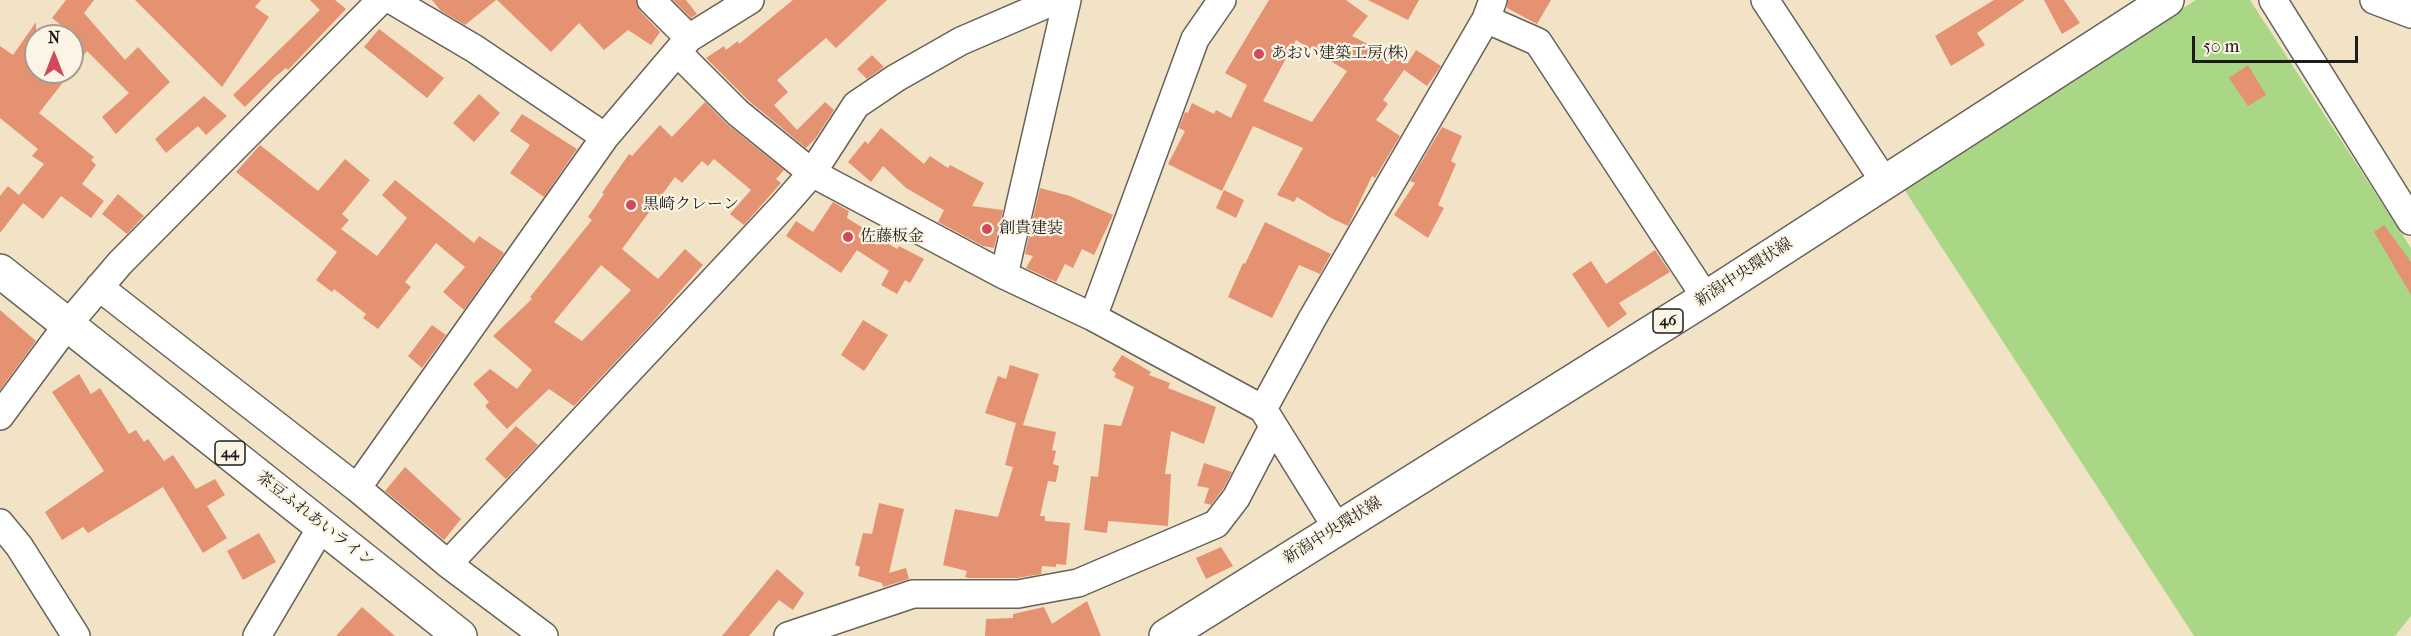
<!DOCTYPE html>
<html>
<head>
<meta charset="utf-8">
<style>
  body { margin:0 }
  #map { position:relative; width:2411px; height:636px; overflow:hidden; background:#f3e3c6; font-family:"IM FELL French Canon",serif }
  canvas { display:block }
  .north { position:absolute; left:24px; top:24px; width:60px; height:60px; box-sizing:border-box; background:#fcf5e5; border:2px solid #a29e95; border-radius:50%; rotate:0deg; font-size:16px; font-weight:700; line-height:24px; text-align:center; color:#1c1c1c }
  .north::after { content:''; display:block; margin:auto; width:21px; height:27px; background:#d1495b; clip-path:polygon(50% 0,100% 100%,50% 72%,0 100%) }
  .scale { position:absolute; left:2192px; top:36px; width:166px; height:27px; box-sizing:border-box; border:3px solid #1c1c1c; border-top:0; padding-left:8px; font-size:18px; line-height:21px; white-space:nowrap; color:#1c1c1c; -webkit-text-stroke:4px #fcf5e5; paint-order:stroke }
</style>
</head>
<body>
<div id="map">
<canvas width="2411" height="636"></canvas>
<div class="north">N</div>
<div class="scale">50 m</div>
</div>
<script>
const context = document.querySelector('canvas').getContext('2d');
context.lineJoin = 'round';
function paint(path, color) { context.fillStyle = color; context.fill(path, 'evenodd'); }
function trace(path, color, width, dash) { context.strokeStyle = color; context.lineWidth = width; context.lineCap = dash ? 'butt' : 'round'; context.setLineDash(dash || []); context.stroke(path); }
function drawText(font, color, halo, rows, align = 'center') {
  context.font = font + ' "IM FELL French Canon","Noto Serif JP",serif'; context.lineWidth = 4.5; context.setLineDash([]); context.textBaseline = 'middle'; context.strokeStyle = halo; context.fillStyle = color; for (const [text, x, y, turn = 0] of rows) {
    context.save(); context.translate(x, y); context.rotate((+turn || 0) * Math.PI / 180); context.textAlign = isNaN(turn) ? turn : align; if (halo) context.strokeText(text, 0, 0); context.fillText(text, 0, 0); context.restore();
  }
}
paint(new Path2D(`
  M2196,0H2250L2411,248V616L2395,636H2194L1902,186Z`), '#a9d785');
paint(new Path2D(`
  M66,0H94L84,13L125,60L138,47L170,82L116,134L102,117L129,93L87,51L72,70V34L52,18Z
  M135,0H261L255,7L269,17L222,87Z
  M310,0H335L346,9L288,70L286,68L275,77L245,107L233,95L320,10Z
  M432,0H496L465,25L441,11Z
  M497,0H636L640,11L660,32L651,45L628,30L604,50L579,23L551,52Z
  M673,0H686L697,14L691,18Z
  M793,0H887L836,48L826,38L777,80L788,92L774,105L797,130L825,102L834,110L815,139L806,148L749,101L706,58L724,46L726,50L738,41L739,44Z
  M1269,0H1346L1368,16L1352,36L1407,64L1416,50L1441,66L1427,86L1404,70L1383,100L1388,104L1376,120L1400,136L1375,178L1372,176L1348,226L1331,218L1297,197L1294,202L1277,195L1303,148L1253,126L1222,191L1168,164L1185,131L1179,128L1185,112L1188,113L1192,103L1214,114L1216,110L1231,118L1247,85L1225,73ZM1296,40L1347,71L1312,122L1263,101Z
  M1368,0H1419L1408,20Z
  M1508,0H1551L1537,24L1507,8Z
  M1994,0H2025L1977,33L1985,45L1951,66L1935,36Z
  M2044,0H2064L2080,23L2062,34Z
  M36,22V72H71L39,113L94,157L91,160L96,165L82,184L104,201L91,218L61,196L43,219L23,203L0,233V196L8,186L19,195L44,164L32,156L38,149L0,118V46L13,55Z
  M379,29L444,78L427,98L364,47Z
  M872,55L884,67L867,79L857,69Z
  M2248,65L2266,95L2248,106L2229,78Z
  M479,94L500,113L474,142L453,123Z
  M204,96L227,116L206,135L198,126L166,153L155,139Z
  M705,102L728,125L784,170L776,179L781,183L744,225L730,214L751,190L714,159L708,166L702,161L682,183L675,177L622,249L658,279L685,249L703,265L653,322L574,406L549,389L507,429L485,406L489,402L473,384L490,369L517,389L532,370L493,336L532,299L530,297L592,220L588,217L604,194L602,193L629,154L632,156L660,125L672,137ZM601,265L631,290L582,341L554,322Z
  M522,114L577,149L544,197L510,173L530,145L510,131Z
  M1442,127L1462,136L1451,161L1456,164L1438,205L1444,208L1428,238L1394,215L1415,183L1410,181Z
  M881,128L924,164L930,156L948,168L950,165L984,183L972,206L1003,210L994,248L983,246L938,222L944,210L906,188L883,166L871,182L848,162L865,141L868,144Z
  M260,145L318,191L345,159L370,180L342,214L349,220L341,229L377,256L407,218L382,195L395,180L474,243L479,236L504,253L464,310L443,292L465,267L436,243L405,282L411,287L378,329L363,318L366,314L334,289L332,292L316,280L337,252L236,172Z
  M1040,188L1070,196L1113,215L1094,255L1082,249L1073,268L1065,264L1056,282L1026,268L1033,256L1025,254Z
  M1224,190L1244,200L1236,218L1216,208Z
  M118,194L144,216L127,234L102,214Z
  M833,202L849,211L847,218L897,249L899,246L924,259L910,283L905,280L897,294L881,285L889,271L857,250L841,273L786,236L796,221L813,232Z
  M1265,222L1331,254L1320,274L1299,265L1272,318L1228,297L1243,263L1245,264Z
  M2384,225L2411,262V295L2374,232Z
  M1655,250L1670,272L1619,303L1627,314L1608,328L1572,274L1591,261L1606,284Z
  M0,310L36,341L0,390Z
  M863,320L888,335L864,371L841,355Z
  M432,325L446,335L422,368L408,356Z
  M1122,355L1151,372L1149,375L1170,383L1168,388L1216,407L1204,444L1171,431L1165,474H1171L1168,526L1108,521L1107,533L1084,530L1091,476L1098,477L1104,424L1121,426L1134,387L1114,377L1116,373L1112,370Z
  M1010,365L1039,374L1023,425L1056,432L1052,450L1056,451L1053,464L1059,466L1056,482L1048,481L1040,516H1045V521L1070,523L1066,565L1056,564V567L1042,566L1041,574L1017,578H969L965,577L967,571L943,565L955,509L998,517L1013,467L1005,465L1016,423L1019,424L985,413L998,376L1006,379Z
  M79,374L91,394L100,388L129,434L136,430L144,442L148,439L164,461L173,455L196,489L215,479L225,495L207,506L227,538L203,553L163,487L88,533L83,527L62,540L45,512L104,471L52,392Z
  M516,426L538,445L506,479L485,459Z
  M1204,463L1232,472L1223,489L1211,505L1204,503L1209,488L1197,486Z
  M405,467L461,519L444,540L385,491Z
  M879,503L904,509L889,573L906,568L909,579L883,587L882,583L858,576L860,567L855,565L863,533L872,534Z
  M259,533L276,562L243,580L227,551Z
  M1221,547L1233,566L1206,579L1196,558Z
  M777,569L804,593L793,610L779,600L749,636H722Z
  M1087,601L1101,636H985L986,619L1013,618V614L1044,607L1052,624Z
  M362,607L395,636H336Z`), '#e49271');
const minor = new Path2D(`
  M392,0L475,49L605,137
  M651,0L689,38
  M1765,0L1884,181
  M2273,0L2411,221
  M2374,0L2411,14
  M1486,19L1538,42L1706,298
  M677,52L738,113L812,173L1004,275L1093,317L1263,409L1337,528
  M1004,275L1067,0
  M99,287L357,488L448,564L544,636
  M1093,317L1195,39L1222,0
  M1263,409L1312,319L1486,19L1493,0
  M0,416L68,324L120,263L381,0
  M357,488L605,137L689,38L750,0
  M0,523L19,546L76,636
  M448,564L784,205L812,173L856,105L896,78L961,41L1056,0
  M257,636L322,526
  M788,636L913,594H1018L1078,583L1216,524L1236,498L1273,427`);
const major = new Path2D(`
  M0,271L460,636
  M1166,636L1706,298L2167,0`);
trace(minor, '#676258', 30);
trace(major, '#676258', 36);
trace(minor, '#fff', 27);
trace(major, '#fff', 33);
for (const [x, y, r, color] of [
  [1259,54,6,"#d1495b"],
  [631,205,6,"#d1495b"],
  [987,229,6,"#d1495b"],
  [848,237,6,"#d1495b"]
]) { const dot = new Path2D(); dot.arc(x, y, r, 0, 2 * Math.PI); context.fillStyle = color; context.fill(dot); trace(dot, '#fcf5e5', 2); }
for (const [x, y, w] of [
  [1668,321,30],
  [230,453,30]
]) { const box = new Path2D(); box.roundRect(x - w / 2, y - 12, w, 24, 4.5); context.fillStyle = '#fcf5e5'; context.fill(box); trace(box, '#1c1c1c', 1.5); }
drawText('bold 15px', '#1c1c1c', null, [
  ["46",1668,321],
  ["44",230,453]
]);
drawText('16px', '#1c1c1c', '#fcf5e5', [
  ["あおい建築工房(株)",1271,54],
  ["黒崎クレーン",643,205],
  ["創貴建装",999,229],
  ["佐藤板金",860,237]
], 'left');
drawText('16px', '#1c1c1c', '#fcf5e5', [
  ["新潟中央環状線",1744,273,-33],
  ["茶豆ふれあいライン",315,520,38],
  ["新潟中央環状線",1333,531,-32]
]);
</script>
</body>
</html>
